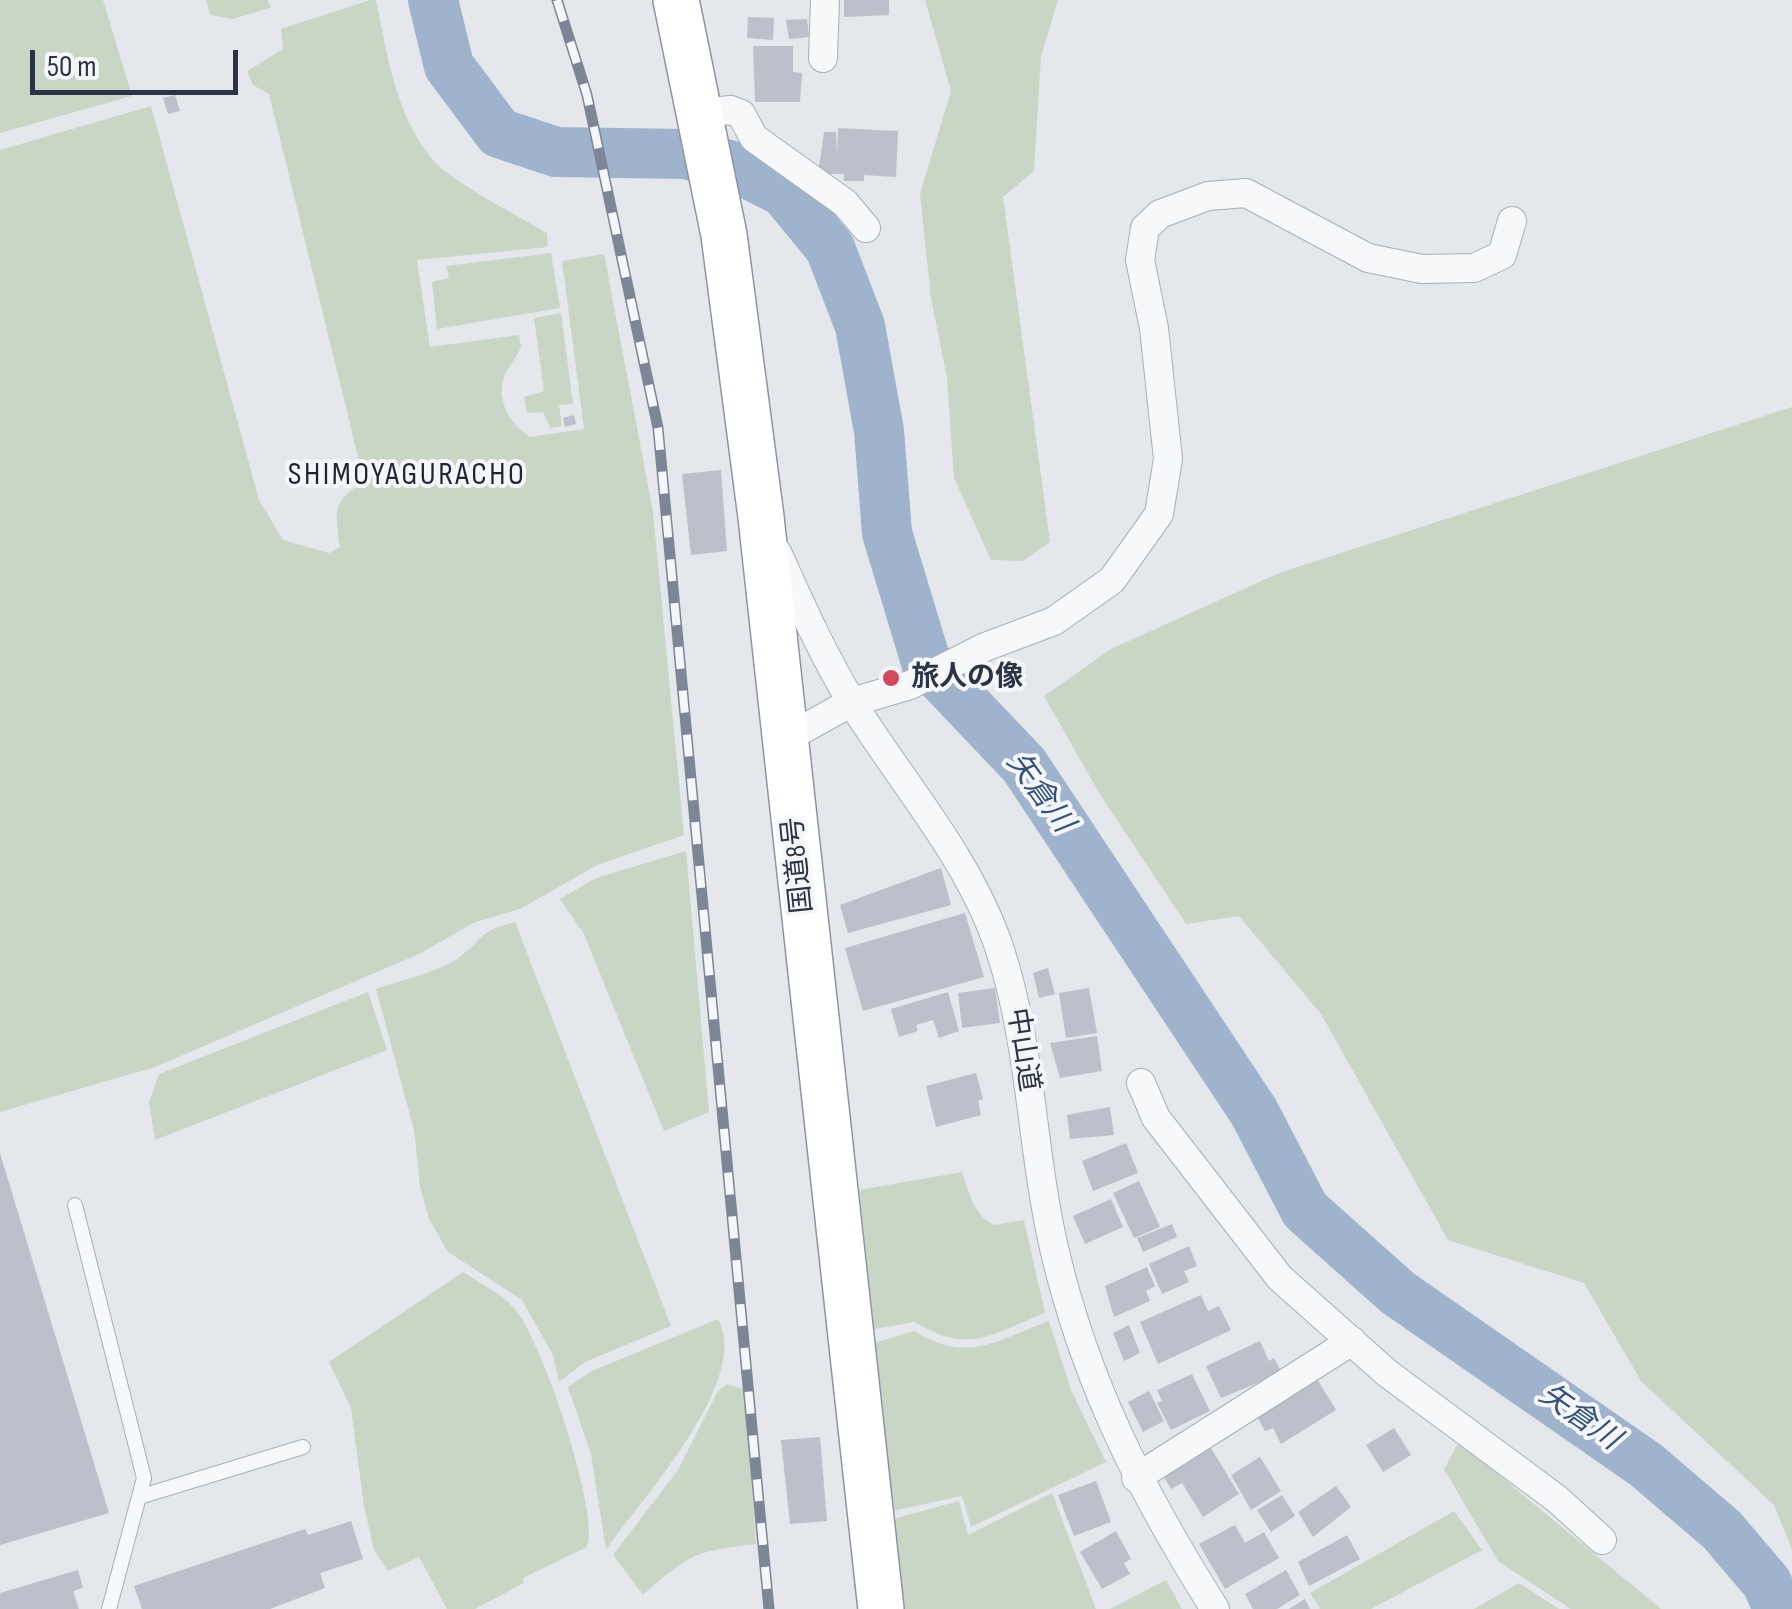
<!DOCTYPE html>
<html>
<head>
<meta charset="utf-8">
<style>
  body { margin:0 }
  #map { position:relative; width:1792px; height:1609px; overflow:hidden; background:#e4e7ec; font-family:"Sofia Sans Condensed",sans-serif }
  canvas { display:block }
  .scale { position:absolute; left:30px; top:50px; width:208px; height:45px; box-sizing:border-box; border:5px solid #2b3445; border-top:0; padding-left:12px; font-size:30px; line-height:35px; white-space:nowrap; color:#2b3445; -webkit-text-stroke:8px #f4f6f9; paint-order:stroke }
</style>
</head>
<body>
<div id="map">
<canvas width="1792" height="1609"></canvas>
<div class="scale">50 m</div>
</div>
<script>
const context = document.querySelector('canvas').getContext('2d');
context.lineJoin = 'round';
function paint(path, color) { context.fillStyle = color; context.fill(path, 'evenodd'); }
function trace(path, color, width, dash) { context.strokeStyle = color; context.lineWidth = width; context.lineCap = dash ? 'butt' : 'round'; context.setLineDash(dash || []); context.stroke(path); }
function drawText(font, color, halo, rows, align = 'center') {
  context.font = font + ' "Sofia Sans Condensed","Noto Sans JP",sans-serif'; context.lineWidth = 8; context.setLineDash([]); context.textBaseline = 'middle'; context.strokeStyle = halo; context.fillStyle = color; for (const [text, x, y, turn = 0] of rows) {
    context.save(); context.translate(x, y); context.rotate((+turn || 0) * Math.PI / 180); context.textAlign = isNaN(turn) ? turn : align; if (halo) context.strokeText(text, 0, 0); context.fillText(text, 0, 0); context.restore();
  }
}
paint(new Path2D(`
  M0,0H103L132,96L0,133Z
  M206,0H268L270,8L232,19L210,15Z
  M370,0H376C388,56 395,116 434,161C453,183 519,216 547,233L548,247L417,260L430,347L519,335L521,346C518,357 510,364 505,374C495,398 509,424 530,437L584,429L562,261L604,254L653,512L684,835L597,865L520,909L475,922L419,954L155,1067L0,1112V150L151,106L259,500L283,540L329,553L340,547C335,509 332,503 364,481L269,94L253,85L247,71L283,49L281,29Z
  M925,0H1058L1041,56L1034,171L1003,197L1050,542L1023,561L991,560L954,478L947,378L931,298L920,194L951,91Z
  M551,253L560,308L437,329L432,282L449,278L446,266Z
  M561,313L573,404L559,405L562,426L550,428L543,412L527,413L524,397L544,391L534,318Z
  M1792,407V1549L1774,1505L1641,1381L1584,1283L1448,1240L1321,1014L1239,916L1186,924L1099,793L1044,696L1111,649L1279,573Z
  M686,851L709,1112L664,1131L584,934L560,899L596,878Z
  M515,922L671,1326L585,1362L559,1382L553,1355L522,1300L448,1252L429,1219L420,1186L414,1130L376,989C401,980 440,972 461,956C486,936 479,931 515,922Z
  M368,992L387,1050L155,1140L149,1102L159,1074Z
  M962,1172C970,1194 972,1213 994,1225L1024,1220L1045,1313C989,1335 970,1355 914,1322L874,1329L859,1190Z
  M463,1272C479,1283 501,1293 514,1308C541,1337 601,1515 587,1547L523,1578L524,1583L475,1609H447L419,1557L388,1571L374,1550L364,1506L351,1408L329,1362Z
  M718,1319C752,1381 640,1500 606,1550L591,1454L568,1387L592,1371Z
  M1049,1321L1071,1390L1106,1462L971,1527L962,1496L892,1511L874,1343L914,1331C968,1364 995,1341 1049,1321Z
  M727,1384L745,1390L756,1544C695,1551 689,1554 643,1595L613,1555L678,1470L718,1391Z
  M1459,1442L1661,1609H1571L1498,1561L1444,1469Z
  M1052,1493L1096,1609H903L893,1519L959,1501L968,1535Z
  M1454,1511L1482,1550L1371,1609H1320L1310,1593Z
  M1166,1580L1182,1609H1110Z
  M1519,1583L1559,1609H1474Z`), '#c9d6c5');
trace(new Path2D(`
  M433,0L449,66L499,133L556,152L685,154L733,166L784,192L830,248L860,326L879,431L887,533L926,662L1024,765L1254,1112L1305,1210L1398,1293L1646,1465L1722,1530L1767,1583L1778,1609`), '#9fb4cc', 50);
paint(new Path2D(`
  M844,0H889V15L844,17Z
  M748,17L774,18L773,40L747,38Z
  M807,19L809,37L789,39L786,20Z
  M753,46H793V72L802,73L800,102H755Z
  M175,95L180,111L168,114L163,98Z
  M838,128L898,131L896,177L864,175V181H844V174H818L824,132H836L837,155Z
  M574,415L576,424L565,427L563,418Z
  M721,470L727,551L691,555L682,474Z
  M941,868L951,905L848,933L840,905Z
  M965,913L984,977L863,1011L845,948Z
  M1048,968L1055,994L1039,998L1033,973Z
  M995,988L1000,1023L962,1028L958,993Z
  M1089,988L1097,1033L1066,1038L1059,993Z
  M948,992L959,1031L939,1038L933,1020L916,1025L918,1031L899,1037L891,1009Z
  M1097,1036L1102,1071L1060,1078L1050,1043Z
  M976,1073L983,1099L978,1101L981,1115L936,1127L926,1086Z
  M1110,1107L1114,1135L1070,1139L1067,1115Z
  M1126,1143L1138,1173L1093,1191L1082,1161Z
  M0,1153L109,1513L0,1545Z
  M1139,1181L1160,1227L1134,1238L1113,1193Z
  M1111,1199L1123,1227L1085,1244L1073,1216Z
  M1172,1224L1177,1237L1143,1252L1137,1238Z
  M1189,1246L1197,1266L1184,1271L1189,1282L1162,1294L1149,1264Z
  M1147,1267L1155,1286L1146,1291L1150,1301L1114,1317L1105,1286Z
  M1201,1295L1208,1311L1219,1306L1231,1330L1158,1364L1140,1322Z
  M1129,1325L1140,1353L1124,1361L1113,1333Z
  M1260,1341L1269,1361L1274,1358L1282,1373L1221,1398L1206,1366Z
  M1192,1374L1210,1411L1171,1430L1157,1403L1162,1401L1157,1390Z
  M1314,1374L1336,1410L1281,1444L1273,1428L1265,1431L1254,1411Z
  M1149,1391L1164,1421L1143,1432L1128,1402Z
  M1394,1428L1411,1455L1383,1472L1366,1445Z
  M820,1437L827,1521L790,1524L781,1440Z
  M1206,1440L1239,1494L1203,1517L1182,1483L1171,1489L1160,1470Z
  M1260,1457L1281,1491L1251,1510L1231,1475Z
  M1096,1481L1111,1522L1074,1536L1058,1495Z
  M1336,1486L1351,1507L1313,1537L1298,1512Z
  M1282,1495L1295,1516L1271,1532L1257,1510Z
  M351,1521L363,1559L320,1573L325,1588L270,1609H142L134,1586L305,1529L308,1535Z
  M1235,1525L1245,1543L1264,1532L1279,1558L1225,1589L1199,1544Z
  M1116,1531L1131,1559L1124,1563L1130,1574L1102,1589L1080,1552Z
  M1347,1535L1360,1559L1309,1586L1298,1562Z
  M78,1570L83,1588L73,1591L79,1609H0V1593Z
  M1286,1570L1300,1595L1277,1609H1253L1245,1594Z
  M1305,1599L1310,1609H1289Z`), '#bbc0ca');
const service = new Path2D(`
  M75,1205L144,1478L109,1609
  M139,1497L303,1447`);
const minor = new Path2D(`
  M823,58L825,0
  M701,113L731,110L741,114L754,138L845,203L866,228
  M777,552C800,603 822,653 851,701C901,782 968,856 999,947C1032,1045 1031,1151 1055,1252C1086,1384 1143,1495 1215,1609
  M785,739L852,702L910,685L985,647L1054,621L1112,580L1159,514L1168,459L1154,328L1140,260L1145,228L1160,214L1208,196L1246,193L1368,258L1422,269L1474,268L1502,255L1512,221
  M1141,1083L1156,1118L1280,1278L1387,1373L1557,1499L1602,1540
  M1136,1478L1352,1341`);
const trunk = new Path2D(`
  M676,0L724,235L761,517L881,1609`);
trace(service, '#a9aeb7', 16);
trace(minor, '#a9aeb7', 30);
trace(trunk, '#8b94a3', 48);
trace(service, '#f7f8fa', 14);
trace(minor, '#f7f8fa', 28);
trace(trunk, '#fff', 45);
const rail = new Path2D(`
  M557,0L587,95L658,428L769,1609`);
trace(rail, '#7d8696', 11);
trace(rail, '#f4f6f9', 8, [22]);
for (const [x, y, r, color] of [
  [891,678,10,"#d1495b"]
]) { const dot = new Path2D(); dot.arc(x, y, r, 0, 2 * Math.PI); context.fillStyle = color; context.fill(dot); trace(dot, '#f4f6f9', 4); }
drawText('bold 28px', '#2b3445', '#f4f6f9', [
  ["旅人の像",911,678]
], 'left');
drawText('28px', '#2b3445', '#f4f6f9', [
  ["国道8号",799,865,-96],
  ["中山道",1022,1050,81]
]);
drawText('italic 30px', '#34527a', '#f4f6f9', [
  ["矢倉川",1039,793,54],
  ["矢倉川",1579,1418,35]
]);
context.letterSpacing = '2.5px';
drawText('32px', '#1d2536', '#f4f6f9', [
  ["SHIMOYAGURACHO",407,476]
]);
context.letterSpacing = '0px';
</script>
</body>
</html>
